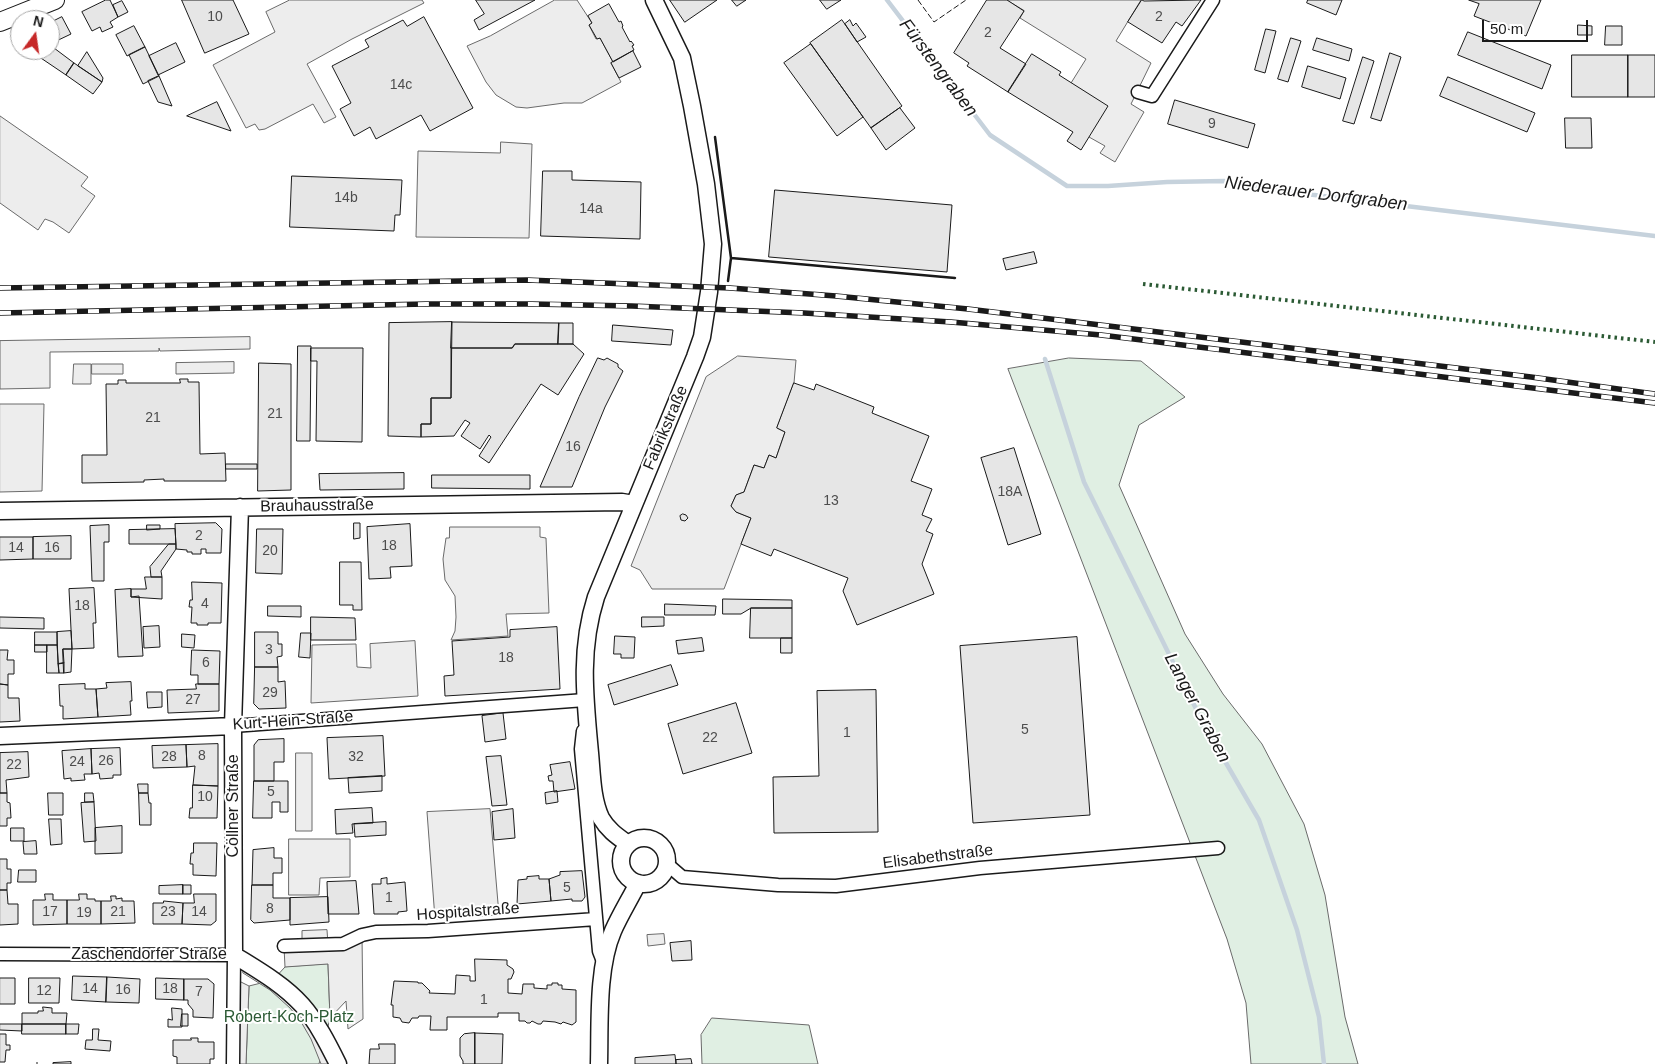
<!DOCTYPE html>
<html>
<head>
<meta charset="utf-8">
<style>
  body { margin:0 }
  #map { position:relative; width:1655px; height:1064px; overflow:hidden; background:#fff; font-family:Helvetica,sans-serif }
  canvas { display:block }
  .north { position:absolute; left:10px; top:10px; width:50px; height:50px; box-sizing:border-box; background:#fff; border:1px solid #a3a3a3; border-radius:50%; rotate:14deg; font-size:14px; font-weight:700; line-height:20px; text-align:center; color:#1a1a1a }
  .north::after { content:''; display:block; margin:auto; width:18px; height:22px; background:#c62828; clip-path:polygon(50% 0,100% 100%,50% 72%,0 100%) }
  .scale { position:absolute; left:1482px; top:20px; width:106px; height:22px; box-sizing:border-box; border:2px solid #1a1a1a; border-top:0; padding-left:6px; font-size:15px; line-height:18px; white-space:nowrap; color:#1a1a1a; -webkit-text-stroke:4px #fff; paint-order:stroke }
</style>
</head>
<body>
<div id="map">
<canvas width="1655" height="1064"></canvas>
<div class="north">N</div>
<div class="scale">50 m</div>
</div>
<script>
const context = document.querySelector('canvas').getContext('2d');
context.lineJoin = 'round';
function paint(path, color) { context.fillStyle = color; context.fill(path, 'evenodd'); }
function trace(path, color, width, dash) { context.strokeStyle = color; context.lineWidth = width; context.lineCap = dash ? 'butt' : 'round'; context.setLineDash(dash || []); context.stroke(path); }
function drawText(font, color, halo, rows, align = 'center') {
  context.font = font + ' Helvetica,sans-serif'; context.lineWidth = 4; context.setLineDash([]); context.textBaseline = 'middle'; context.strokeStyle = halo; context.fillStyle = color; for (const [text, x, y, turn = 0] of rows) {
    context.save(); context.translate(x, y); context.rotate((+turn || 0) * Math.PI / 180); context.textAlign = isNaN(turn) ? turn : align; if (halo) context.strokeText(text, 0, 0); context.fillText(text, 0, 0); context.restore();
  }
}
const green = new Path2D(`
  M1069,358L1141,361L1185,397L1139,425L1119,485L1185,634L1223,694L1262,744L1304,824L1325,895L1345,1017L1358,1064H1251L1246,1003L1227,939L1008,369Z
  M328,964L330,1018L319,1064H246L249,986L273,980L285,967Z
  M712,1018L809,1025L818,1064H702L701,1035Z`);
paint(green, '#e0efe3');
trace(green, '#6a6a6a', 1);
const parking = new Path2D(`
  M290,0H422L424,3L352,39L307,64L336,117L324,123L313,104L265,129L259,130L255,124L246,128L213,65L275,32L266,12Z
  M555,0H577L592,23L589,25L596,39L600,38L613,62L611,63L621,82L582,103H564L527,108L516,107L496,95L486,82L467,46L490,36Z
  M1007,0H1141L1116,41L1151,63L1131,104L1144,112L1115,162L1100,153L1105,146L1089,137L1071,83L1086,59L1020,18L1024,11Z
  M0,116L88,177L81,186L95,196L69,233L53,222L45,219L38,230L0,203Z
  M501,142L532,144L529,238L416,237L418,151L500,153Z
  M250,337V349L160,351L159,348V351L50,352V388L0,389V341Z
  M738,356L796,360L794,383L777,428L785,432L776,458L769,455L764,468L754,465L744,492L736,495L731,506L736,512L751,518L724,589H652L640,570L631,566L706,377Z
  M234,362V373L176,374V363Z
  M74,364H91V384H73Z
  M92,364H123V374H92Z
  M0,404H44L42,491L0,492Z
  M450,527H540V537L546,538L549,613L506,614L508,636L451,640L455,631L456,617L455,596L445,580L443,559L446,538H449Z
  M415,641L418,696L311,703L312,645L356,644L357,667L371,668L370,644Z
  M296,753H312V831H296Z
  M490,809L499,915L435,919L427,812Z
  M289,839H350V877L320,878L319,895H289Z
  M327,930L328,944L362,935L363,1019L348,1029L346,1001L330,1018L328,964L285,967L284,947L302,946V931Z
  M664,934L665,944L648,946L647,935Z
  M247,963L273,980L338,1064H321L311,1039L300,1020L290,1008L270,990L243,973Z
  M235,979L249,986L246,1064H233Z`);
paint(parking, '#ededed');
trace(parking, '#6a6a6a', 1);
trace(new Path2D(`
  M887,0L990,135L1067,186H1108L1167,182L1224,181L1298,193L1655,236
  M1045,359L1084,482L1204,725L1259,820L1297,930L1319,1017L1324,1064`), '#c6d2dc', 4.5);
const building = new Path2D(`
  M106,0H110L118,17L110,22L113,27L102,32L100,27L92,31L82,12Z
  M182,0H233L249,34L205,53Z
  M476,0H535L479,30L474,20L484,14Z
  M670,0H717L685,22Z
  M732,0H746L737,6Z
  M820,0H841L827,9Z
  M987,0H1007L1024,11L1000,48L1026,64L1008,92L967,66L969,63L954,53Z
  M1142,0L1144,1L1201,0L1182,26L1176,22L1162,43L1128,22Z
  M1308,0H1342L1336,15L1307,3Z
  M1469,0H1541L1526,36L1474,16L1479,4Z
  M122,1L128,12L118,17L113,5Z
  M609,4L619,22L621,21L623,26L622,27L630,42L631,41L634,45L632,46L634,50L613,62L600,38L597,39L589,25L592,23L588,16Z
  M62,17L71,34L50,44V23Z
  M424,17L473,108L430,131L421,115L376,139L370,127L354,136L340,109L351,103L332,66L369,47L365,40L403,20L407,26Z
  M842,20L902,106L871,128L810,43Z
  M850,20L853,26L856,23L866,37L857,42L845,24Z
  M1578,25L1592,26V35H1578Z
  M134,26L145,47L127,56L116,35Z
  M1606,26H1622V45H1605Z
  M1266,29L1276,31L1265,73L1255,70Z
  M1468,32L1551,65L1542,89L1458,55Z
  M1291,38L1301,41L1288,82L1278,79Z
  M1317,38L1352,49L1349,61L1313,50Z
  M176,43L185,62L158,75L149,56Z
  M811,44L863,117L837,136L784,63Z
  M50,45L74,63L66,75L29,50H50Z
  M145,47L159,76L143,84L129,55Z
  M633,51L641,67L619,78L611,63Z
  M87,52L103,78L102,82L78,66Z
  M1390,53L1401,57L1381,121L1371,118Z
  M1032,54L1061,72L1059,75L1108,106L1081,150L1067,141L1073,132L1008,92Z
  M1572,55H1628V97H1572Z
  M1628,55H1655V97H1628Z
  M1363,57L1374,61L1354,124L1343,121Z
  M74,63L102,82L93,94L66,75Z
  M1308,66L1346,78L1340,99L1302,87Z
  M159,76L172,106L158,102L148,81Z
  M1448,77L1535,113L1527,132L1440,96Z
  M1175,100L1255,124L1248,148L1168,124Z
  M217,102L231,131L187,116Z
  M900,108L915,128L886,150L871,128Z
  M1565,118H1591L1592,148H1566Z
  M543,171H572V180L641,182L640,239L541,236Z
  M292,176L402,180L400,215H395L394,231L290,227Z
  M775,190L952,205L947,272L769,257Z
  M1034,252L1037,263L1006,270L1003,259Z
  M452,322L451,398H431V424H421V437L388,436L389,323Z
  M452,322L559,323L558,344H515L512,348H451Z
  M559,323H573V344H558Z
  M613,325L673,330L671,345L612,341Z
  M515,344H573L584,354L558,395L541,384L489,463L479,456L491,437L489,435L480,449L461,436L470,423L465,420L454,436L421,437V424H431V398H451V348H512Z
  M298,346H311L310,441H297Z
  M311,348H363L362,442L316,441L317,361H311Z
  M598,358L604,360L607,358L618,364V367L623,371L605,407L572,487H540L579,397Z
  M259,363L291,364V490L258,491Z
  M180,379H188V382H199L200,454L225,453L226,481H164V479L144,480V482L82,483V455H107L106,384H118V380H126V383H180Z
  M794,383L814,390L816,384L874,407L872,413L929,436L911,481L932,489L922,515L932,519L926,531L933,534L922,564L934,594L857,625L843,591L848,578L774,549L771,556L741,544L751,518L736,512L731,506L736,495L744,492L754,465L764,468L769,455L776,458L785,432L777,428Z
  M1014,448L1041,534L1008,545L981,458Z
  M226,464H257V469H226Z
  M404,473V489L320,490L319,474Z
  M432,475H530V489L432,488Z
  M683,514L686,515L688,518L685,521L681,520L680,516Z
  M216,523L222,529L221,553H206V549H201V554H192V552H187V550L176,549L175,524Z
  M354,523H360V538L354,539Z
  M410,524L412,566L390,567L391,578L369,579L367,527Z
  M109,525V542H104V581H92L90,526Z
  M147,525H160V529L147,530Z
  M175,529L176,544H129V530Z
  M257,529H283L282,574L256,573Z
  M71,536V559H33V537Z
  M0,537H33V559L0,560Z
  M169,544H176V549L161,571L162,577H151L150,567Z
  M340,562H361L362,610H353V605H340Z
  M145,577H162V599L131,597V589H146Z
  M192,582L222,583L221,623H208V625H197V623H191L192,607H189L190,600H192Z
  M94,588L96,623H93L94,648L72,649L69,589Z
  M131,589V597L139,596L143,656L118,657L115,590Z
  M723,599L792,600V608H751L741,614H723Z
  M665,604L716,606L715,615H665Z
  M268,606H301V617L268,616Z
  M751,608H792V638H750Z
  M0,617L44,618V629L0,628Z
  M311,617L355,618L356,640H311Z
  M642,617H664V626L642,627Z
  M159,626L160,647L144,648L143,627Z
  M557,627L560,689L445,696L444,676L454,675L452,641L510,637V630Z
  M71,631L72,649H63L64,663L58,664L57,632Z
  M35,632H57V645H35Z
  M255,632H278V644H282V656L277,657L278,667H255Z
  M301,633H311L310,658L299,657Z
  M182,634L195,635L194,648L182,647Z
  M615,636L635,637L634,658H621V654H614Z
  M1077,637L1090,815L973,823L960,646Z
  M702,638L704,651L678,654L676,641Z
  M781,638H792V653H781Z
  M35,645H47V652H35Z
  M47,645H57L59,673H47Z
  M63,649H72L71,672L64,673Z
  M0,650H8L7,660H14V674H8V685L0,684Z
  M192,650L220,651L219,684H198V675H191Z
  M64,663V673H59L58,664Z
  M671,665L678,685L614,705L608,685Z
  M255,667H278V682L285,681L286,708L259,709L254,704Z
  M131,682L132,701H130L131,715L98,717L96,689L107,688L106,683Z
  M0,684L8,685V698H19L20,721L0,722Z
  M85,684V689H96L98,717L63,719V706H60L59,685Z
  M196,684H219V711L168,713L167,690L196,689Z
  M876,690L878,832L774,833L773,777L819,776L817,691Z
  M147,692H162V707L148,708Z
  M736,703L752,753L683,774L668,724Z
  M503,713L506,739L485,742L482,716Z
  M383,736L385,776L329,779L327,738Z
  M284,739V762H274V781H254V745L258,740Z
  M218,744V786L193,785L195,766L187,767L186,745Z
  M186,745L187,767L153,768L152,746Z
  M120,748L121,775H113V778L100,779L99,773L92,774L91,749Z
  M91,749L92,774H84L85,780L71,781V778L64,779L62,751Z
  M28,752L29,777L6,780L7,793H0V753Z
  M501,756L507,805L492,806L486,757Z
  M570,762L575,789L554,792L553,781H549L548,776L552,775L550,765Z
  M382,776V791L349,793L348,778Z
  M254,781H288V812H280V802H272V818H253Z
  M138,784H148V793H139Z
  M193,785L218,786L217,818H189L190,808H192Z
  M557,791L558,802L546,804L545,793Z
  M0,793H7V802L10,803L11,818H7V826H0Z
  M48,793H63V815H49Z
  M85,793H93L94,802H85Z
  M139,793H148L149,803H151V825H140Z
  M94,802L96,841L84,842L81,803Z
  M372,808L373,823L352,824L353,833L336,834L335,810Z
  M513,809L515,838L494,840L492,812Z
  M49,819H61L62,844L51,845Z
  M386,822V835L355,837L354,824Z
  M122,826V853L95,854V828Z
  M11,828H24V841H11Z
  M36,841L37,854H24L23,842Z
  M194,843H217L216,876L193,875V864H190L191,853H193Z
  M274,848V858H282V873H273V885H252L253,850Z
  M0,859H7V869H11V883H7V890H0Z
  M19,870H36V882H18Z
  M582,871L585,897L582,901H572V899L551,901L549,879L560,875V872Z
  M539,876V879H549L551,901L517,904L518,880L527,879V877Z
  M387,878V884L405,882L407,911L398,912V914H374L372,884H381V879Z
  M356,881L359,914H328L327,882Z
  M183,885V894H159V886Z
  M183,885H191V894H183Z
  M252,885H273V898H290V920L254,923L251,920Z
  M0,890H7L8,904H18V924L0,925Z
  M45,894H53V900H67V924L33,925V900H45Z
  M79,894H87V899H95V901H101V924H67V900H79Z
  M194,894H216V921L211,925L182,924L183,903H194Z
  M111,896H116V899L122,898V901H134L135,923L101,924V901H111Z
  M328,897L329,922L290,925V898Z
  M164,901L183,903L182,924H153V903H163Z
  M691,941L692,960L672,961L670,943Z
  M475,959L507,960V965L513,969L514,972L511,979H508V993L522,994L523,984H534V988L547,989V985H552V983H558V985H562V989L576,990V1022L572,1025L563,1022L561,1024L555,1022L543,1021L541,1024H538L532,1021L530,1023H527L525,1021H519V1013H498V1017H447V1030H430L431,1016H419L418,1018H412L409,1023L402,1022L400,1018L393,1017V1005H391L394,981L418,982V983H422L430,991L429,993L455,994L456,975L470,976V981H475Z
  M73,976L107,977L106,1002L72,1000Z
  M107,977L140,979L139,1003L106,1002Z
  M0,978H15V1004H0Z
  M29,978H60L59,1003H29Z
  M156,978L184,979V1000L156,999Z
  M184,979H208L214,984L213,1018L193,1017V1010L188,1004V1000H184Z
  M43,1007L52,1008V1013H67L66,1024H22V1013H38V1011H43Z
  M172,1008L182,1009V1027H168V1019L172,1020Z
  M182,1014H188V1026H181Z
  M0,1024H22V1031L0,1030Z
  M22,1024H66V1034H22Z
  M66,1024H79L78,1034H66Z
  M93,1029H99L98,1040L111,1041L110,1051L85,1049L86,1040H92Z
  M475,1033V1064H463V1061L460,1056V1038L464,1034Z
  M475,1033L503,1034L502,1064H475Z
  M0,1034H6V1045H10V1050H6L5,1062H0Z
  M191,1038H198V1042H214V1059H210V1064H177V1057L173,1056V1040H191Z
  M379,1044H395V1064H369L370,1049H379Z
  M675,1055L676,1064H635V1058Z
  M691,1059L692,1064H676V1060Z
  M71,1062V1064H53V1063Z`);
paint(building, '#e6e6e6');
trace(building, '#1a1a1a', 1);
const minor = new Path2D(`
  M1138,92L1152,96L1213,0
  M233,726L585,700
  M583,731L581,749L599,951L604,964
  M667,864L682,877L778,885L836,886L980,868L1218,848
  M284,946L343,944L362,935L376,932L428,931L596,919
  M0,954L234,955L233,1064`);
const tertiary = new Path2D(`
  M240,507L233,726L234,955C258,970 283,984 302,1005C317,1022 328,1044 338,1064
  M0,511L622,502L634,504
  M0,736L233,726
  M621 861a23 23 0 1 1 46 0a23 23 0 1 1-46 0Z
  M628,844C617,836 608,830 601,818C592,799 592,774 590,753C585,699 579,650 596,597L695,357L702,337L709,292L713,244L706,184L692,106L682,58L654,0
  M599,1064C600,1023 597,968 613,931C620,915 630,899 638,883`);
const secondary = new Path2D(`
  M0,22L55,0`);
trace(minor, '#1a1a1a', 15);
trace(tertiary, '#1a1a1a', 19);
trace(secondary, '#1a1a1a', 20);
trace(minor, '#fff', 12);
trace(tertiary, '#fff', 16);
trace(secondary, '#fff', 18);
const rail = new Path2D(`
  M0,288L527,280L730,288L836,296L968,309L1531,377L1655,394
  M0,313L426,304H532L632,306L804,313L951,322L1101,335L1655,403`);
trace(rail, '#1a1a1a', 5.5);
trace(rail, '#fff', 4, [11]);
trace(new Path2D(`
  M1143,284L1655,342`), '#2b5a34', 4, [2.5, 4]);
trace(new Path2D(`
  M918,0L934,22L966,0
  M37,1062V1064`), '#1a1a1a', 1, [6, 2.5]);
trace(new Path2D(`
  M715,137L731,258L728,281
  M731,258L955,278`), '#1a1a1a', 2.5);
drawText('14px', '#4d4d4d', null, [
  ["10",215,17],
  ["2",1159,17],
  ["2",988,33],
  ["14c",401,85],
  ["9",1212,124],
  ["14b",346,198],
  ["14a",591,209],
  ["21",275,414],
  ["21",153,418],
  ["16",573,447],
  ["18A",1010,492],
  ["13",831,501],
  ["2",199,536],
  ["18",389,546],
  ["14",16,548],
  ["16",52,548],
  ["20",270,551],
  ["4",205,604],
  ["18",82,606],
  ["3",269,650],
  ["18",506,658],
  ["6",206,663],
  ["29",270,693],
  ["27",193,700],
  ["5",1025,730],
  ["1",847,733],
  ["22",710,738],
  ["8",202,756],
  ["28",169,757],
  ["32",356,757],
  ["26",106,761],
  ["24",77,762],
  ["22",14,765],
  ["5",271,792],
  ["10",205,797],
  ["5",567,888],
  ["1",389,898],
  ["8",270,909],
  ["17",50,912],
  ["21",118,912],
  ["23",168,912],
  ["14",199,912],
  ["19",84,913],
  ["14",90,989],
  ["18",170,989],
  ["16",123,990],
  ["12",44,991],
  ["7",199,992],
  ["1",484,1000]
]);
drawText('16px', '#1a1a1a', '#fff', [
  ["Fabrikstraße",666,428,-67],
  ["Brauhausstraße",317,506,-1],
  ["Kurt-Hein-Straße",293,721,-4],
  ["Cöllner Straße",234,806,-90],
  ["Elisabethstraße",938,857,-7],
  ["Hospitalstraße",468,912,-4],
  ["Zaschendorfer Straße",149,955]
]);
drawText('16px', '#2b5a34', '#fff', [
  ["Robert-Koch-Platz",289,1018]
]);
drawText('italic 18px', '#1a1a1a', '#fff', [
  ["Fürstengraben",938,68,53],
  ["Niederauer Dorfgraben",1316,194,7],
  ["Langer Graben",1197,708,62]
]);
</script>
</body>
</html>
